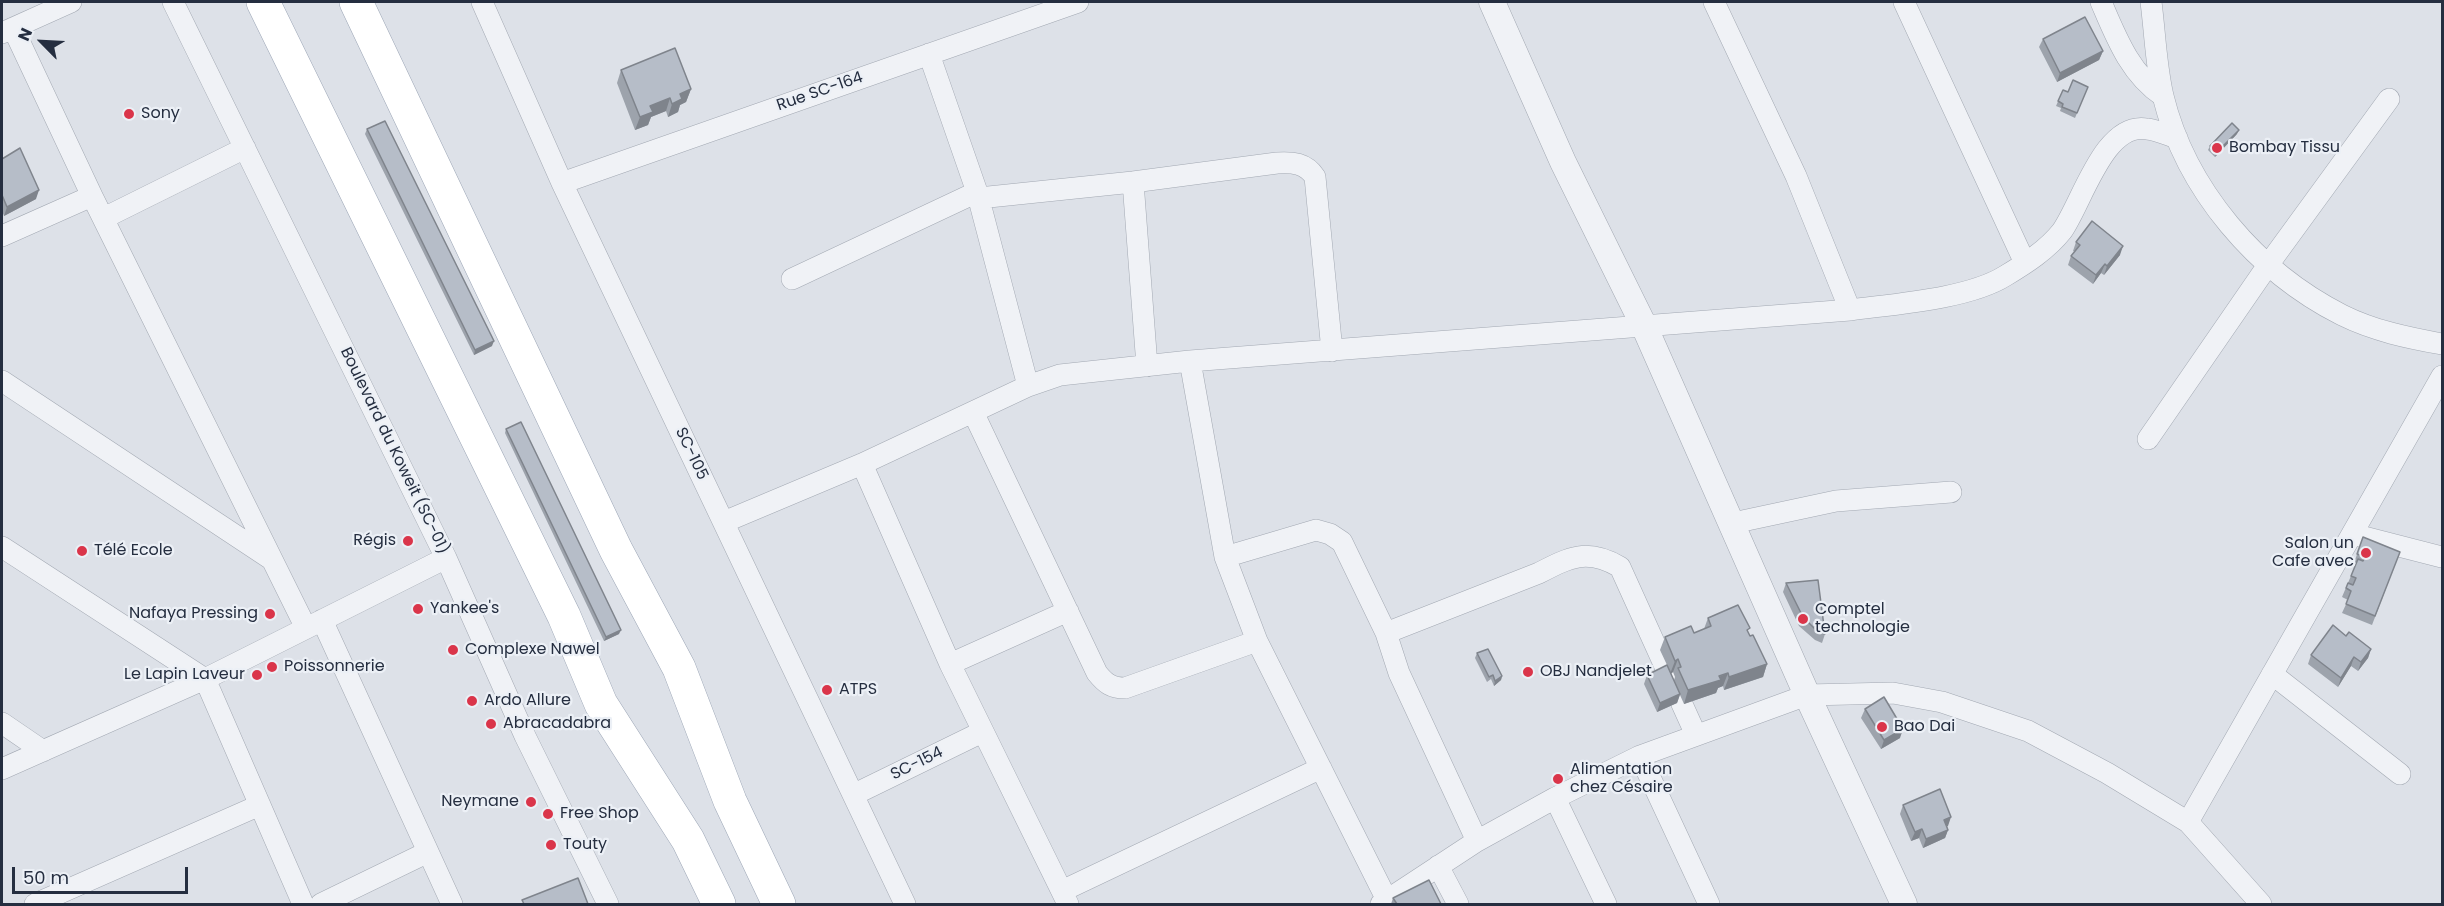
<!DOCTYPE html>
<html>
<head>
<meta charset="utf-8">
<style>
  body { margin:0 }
  #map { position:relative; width:2444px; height:906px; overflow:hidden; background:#dde1e8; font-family:Poppins,sans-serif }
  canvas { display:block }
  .frame { position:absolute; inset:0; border:3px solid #252e40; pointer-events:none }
  .north { position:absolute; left:12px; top:12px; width:60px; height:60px; -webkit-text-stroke:4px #ecf0f6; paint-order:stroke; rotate:294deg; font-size:16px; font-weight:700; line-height:24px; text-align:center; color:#252e40 }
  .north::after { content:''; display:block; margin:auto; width:21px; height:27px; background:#252e40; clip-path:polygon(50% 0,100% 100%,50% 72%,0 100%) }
  .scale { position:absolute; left:12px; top:867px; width:176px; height:27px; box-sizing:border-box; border:3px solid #252e40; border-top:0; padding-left:8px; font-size:18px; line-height:21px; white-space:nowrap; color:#252e40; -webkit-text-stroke:4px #ecf0f6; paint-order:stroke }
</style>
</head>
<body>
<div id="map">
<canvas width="2444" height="906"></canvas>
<div class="frame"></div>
<div class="north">N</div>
<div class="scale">50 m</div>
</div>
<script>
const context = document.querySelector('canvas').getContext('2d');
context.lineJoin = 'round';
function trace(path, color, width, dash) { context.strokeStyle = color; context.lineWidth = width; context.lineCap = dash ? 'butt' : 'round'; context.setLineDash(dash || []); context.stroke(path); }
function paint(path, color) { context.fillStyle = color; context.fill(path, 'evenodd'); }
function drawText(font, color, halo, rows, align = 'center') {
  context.font = font + ' Poppins,sans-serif'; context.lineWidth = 4.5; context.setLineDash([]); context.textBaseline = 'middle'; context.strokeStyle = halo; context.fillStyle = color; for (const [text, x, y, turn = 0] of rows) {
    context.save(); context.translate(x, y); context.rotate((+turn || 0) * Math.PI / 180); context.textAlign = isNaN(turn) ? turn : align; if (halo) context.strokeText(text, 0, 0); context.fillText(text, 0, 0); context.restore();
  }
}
const minor = new Path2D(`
  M173,2L446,558L525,736L608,904
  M482,2L562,183L905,904
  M1714,2L1796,176L1850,310
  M1904,2L2025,263
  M2101,2C2116,37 2130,74 2163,96
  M2151,2C2155,33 2156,66 2163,96C2186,190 2257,272 2342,315C2374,331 2409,338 2442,344
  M13,28L92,196L306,628
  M2,33L71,2
  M929,54L977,192L1028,386
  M1133,182L1147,366
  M562,183L1078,2
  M979,198L1133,182L1277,163C1293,162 1306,163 1315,177L1332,351
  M104,218L245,148
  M2,236L92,196
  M792,279L977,192
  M1190,361L1225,557L1257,641L1387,900
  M2,381L271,559
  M973,412L1097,673C1105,683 1111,688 1125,688L1257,641
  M2148,439L2268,265L2389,99
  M862,464L950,664L1068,904
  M724,522L862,464L1028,386L1060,375L1190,361L1850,310C1894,304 1968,299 2005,276C2025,264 2047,250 2062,231C2082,203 2104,121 2147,129C2157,130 2168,135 2177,138
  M1733,523L1836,501L1951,492
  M2352,534L2442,557
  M2,547L205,679L303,904
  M1225,557L1316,530L1330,534L1342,542L1386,633L1399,673L1477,841
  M322,620L452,904
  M1386,633L1539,573C1570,557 1587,548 1620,567L1696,735
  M950,664L1068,611
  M2272,674L2400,774
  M2,723L43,751
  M1640,756L1709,904
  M2,769L205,679L446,558
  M853,795L982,732
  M1555,798L1606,904
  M2188,822L2442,376
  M1438,866L1458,904
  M1062,891L1321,768
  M35,904L260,805
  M321,904L428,852
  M1381,904L1477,841L1555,798L1640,756L1807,695L1893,693L1942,702L2028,731L2107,773L2188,822L2261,904`);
const tertiary = new Path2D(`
  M1492,2L1563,162L1645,328L1807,695L1904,904`);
const primary = new Path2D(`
  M263,2L564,616L601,704L688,840L719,904
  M356,2L616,550L679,668L730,801L779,904`);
trace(minor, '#a2a8b2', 22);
trace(tertiary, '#a2a8b2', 27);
trace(primary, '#9ba5b5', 34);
trace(minor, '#f0f2f6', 21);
trace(tertiary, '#f0f2f6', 26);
trace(primary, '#fff', 33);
paint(new Path2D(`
  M2043,39L2103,51L2099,60L2057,82L2039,47Z
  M621,70L691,89L686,102L680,105L678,112L668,117L666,111L651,117L648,125L635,130L617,83Z
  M2088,87L2075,118L2060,111L2061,108L2056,106L2063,90L2068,92Z
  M367,129L492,346L474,355L365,134Z
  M2237,134L2215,157L2208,150L2210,146Z
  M2,159L36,199L4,216L2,211Z
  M2076,242L2120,255L2104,275L2101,273L2093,284L2068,265L2071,256L2075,252L2073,251Z
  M506,429L619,634L604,641L505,433Z
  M2363,537L2400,552L2372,625L2342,613L2348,600L2342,597L2356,564L2354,563Z
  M1786,583L1825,634L1822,643L1815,640L1799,626L1783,592Z
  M1708,618L1748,633L1767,664L1763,677L1724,690L1723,686L1718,688L1716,693L1684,704L1680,695L1677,703L1657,712L1644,684L1647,675L1667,665L1660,650L1665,637L1694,633L1704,629ZM1673,672L1675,677L1674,680L1671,674Z
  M2346,636L2371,649L2368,658L2358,671L2351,666L2338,687L2308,664L2311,655Z
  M1477,653L1502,676L1501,680L1494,686L1491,679L1487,682L1475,658Z
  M1865,709L1900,738L1881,749L1861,718Z
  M1903,805L1948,826H1947L1948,830L1945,838L1923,848L1919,838L1911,841L1900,814Z
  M1393,898L1441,904H1391Z`), '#9da3ac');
paint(new Path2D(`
  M2103,51L2099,60L2057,82L2060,73Z
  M691,89L686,102L680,105L678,112L668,117L672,104L680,94Z
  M670,98L666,111L651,117L648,125L635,130L640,117L650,106Z
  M2239,130L2237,134L2215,157L2217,152Z
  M39,190L36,199L4,216L7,207Z
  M2123,246L2120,255L2104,275L2107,266Z
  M2105,264L2101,273L2093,284L2096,275Z
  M494,341L492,346L474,355L475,350Z
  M621,630L619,634L604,641L606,637Z
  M2371,649L2368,658L2358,671L2361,662Z
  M2354,657L2351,666L2338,687L2341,678Z
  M1678,659L1673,672L1670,674L1675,661Z
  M1767,664L1763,677L1724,690L1729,677Z
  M1728,673L1723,686L1718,688L1716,693L1684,704L1688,690Z
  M1502,676L1501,680L1494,686L1495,681Z
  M1680,694L1677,703L1657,712L1660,703Z
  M1903,729L1900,738L1881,749L1884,740Z
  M1951,817L1948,826L1941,829L1944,820Z
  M1922,829L1919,838L1911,841L1915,832Z
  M1948,830L1945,838L1923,848L1926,839Z`), '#7f848c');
const building = new Path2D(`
  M2085,17L2103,51L2060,73L2043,39Z
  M675,48L691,89L680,94L682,99L672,104L670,98L650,106L653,112L640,117L621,70Z
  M2073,80L2088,87L2077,113L2062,107L2063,104L2058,101L2063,90L2068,92Z
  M385,121L494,341L475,350L367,129Z
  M2232,123L2239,130L2217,152L2210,146Z
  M20,148L39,190L7,207L2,195V159Z
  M2092,221L2123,246L2107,266L2105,264L2096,275L2071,256L2080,245L2076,242Z
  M521,422L621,630L606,637L506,429Z
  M2363,537L2400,552L2375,616L2346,604L2351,591L2346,588L2348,583L2353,585L2356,578L2351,576L2358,559L2363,561L2365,557L2357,554Z
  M1818,580L1825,634L1818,632L1803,617L1786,583Z
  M1738,605L1750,628L1747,630L1750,636L1753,635L1767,664L1729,677L1728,673L1719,676L1721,680L1688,690L1678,668L1681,667L1678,659L1675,661L1665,637L1691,626L1694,633L1711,626L1708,618Z
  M2333,625L2346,636L2349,632L2371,649L2361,662L2354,657L2341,678L2311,655Z
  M1488,649L1502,676L1495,681L1493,675L1489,677L1477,653Z
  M1667,665L1680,694L1660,703L1647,675Z
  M1884,697L1903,729L1884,740L1865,709Z
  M1940,789L1951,817L1944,820L1948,830L1926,839L1922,829L1915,832L1903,805Z
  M578,878L588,904H524L522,900Z
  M1429,880L1441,904H1397L1393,898Z`);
paint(building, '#b6bdc8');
trace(building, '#7f848c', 1.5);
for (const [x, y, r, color] of [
  [129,114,6,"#da354a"],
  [2217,148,6,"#da354a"],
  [408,541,6,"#da354a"],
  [82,551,6,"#da354a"],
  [2366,553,6,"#da354a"],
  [418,609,6,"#da354a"],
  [270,614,6,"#da354a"],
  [1803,619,6,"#da354a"],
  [453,650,6,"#da354a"],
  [272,667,6,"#da354a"],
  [1528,672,6,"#da354a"],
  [257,675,6,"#da354a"],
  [827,690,6,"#da354a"],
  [472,701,6,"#da354a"],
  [491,724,6,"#da354a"],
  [1882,727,6,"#da354a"],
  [1558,779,6,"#da354a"],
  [531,802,6,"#da354a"],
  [548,814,6,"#da354a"],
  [551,845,6,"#da354a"]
]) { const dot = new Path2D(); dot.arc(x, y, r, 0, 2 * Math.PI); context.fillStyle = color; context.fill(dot); trace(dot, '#ecf0f6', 2); }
drawText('16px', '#252e40', '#ecf0f6', [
  ["Rue SC-164",820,92,-19],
  ["Boulevard du Koweit (SC-01)",394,451,64],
  ["SC-105",691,454,65],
  ["SC-154",917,764,-26]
]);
drawText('16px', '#252e40', '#ecf0f6', [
  ["Sony",141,114],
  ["Bombay Tissu",2229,148],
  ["Régis",396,541,"right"],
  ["Salon un",2354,544,"right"],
  ["Cafe avec",2354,562,"right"],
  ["Télé Ecole",94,551],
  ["Yankee's",430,609],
  ["Comptel",1815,610],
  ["technologie",1815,628],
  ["Nafaya Pressing",258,614,"right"],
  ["Complexe Nawel",465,650],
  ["Poissonnerie",284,667],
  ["OBJ Nandjelet",1540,672],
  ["Le Lapin Laveur",245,675,"right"],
  ["ATPS",839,690],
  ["Ardo Allure",484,701],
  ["Abracadabra",503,724],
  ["Bao Dai",1894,727],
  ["Alimentation",1570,770],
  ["chez Césaire",1570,788],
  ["Neymane",519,802,"right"],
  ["Free Shop",560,814],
  ["Touty",563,845]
], 'left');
</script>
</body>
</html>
